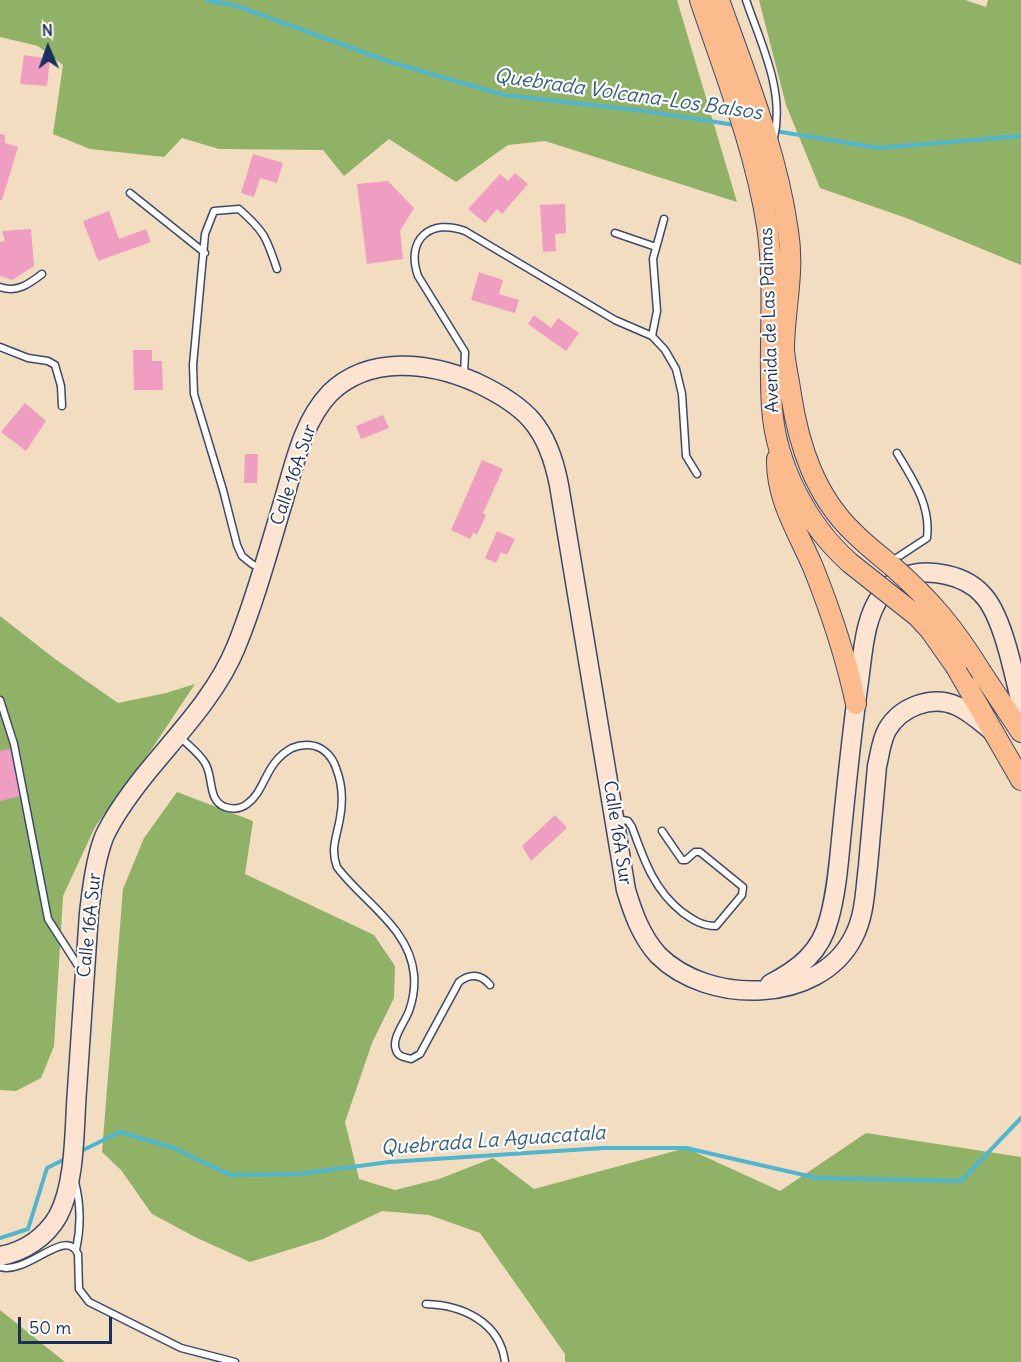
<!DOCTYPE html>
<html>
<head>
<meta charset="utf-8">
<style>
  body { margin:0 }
  #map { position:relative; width:1021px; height:1362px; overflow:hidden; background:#f2ddc0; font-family:Delius,sans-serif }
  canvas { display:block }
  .north { position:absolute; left:18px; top:18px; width:60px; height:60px; -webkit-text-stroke:4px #fdfcf7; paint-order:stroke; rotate:358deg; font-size:16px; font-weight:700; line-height:24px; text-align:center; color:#1b2f5e }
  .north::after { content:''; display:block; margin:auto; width:21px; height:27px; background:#1b2f5e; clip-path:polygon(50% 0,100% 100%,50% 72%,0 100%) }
  .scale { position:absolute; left:18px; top:1317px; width:94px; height:27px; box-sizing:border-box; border:3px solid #1b2f5e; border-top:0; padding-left:8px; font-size:18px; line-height:21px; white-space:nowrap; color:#1b2f5e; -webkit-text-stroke:4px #fdfcf7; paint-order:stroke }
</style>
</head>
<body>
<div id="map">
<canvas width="1021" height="1362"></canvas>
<div class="north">N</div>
<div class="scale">50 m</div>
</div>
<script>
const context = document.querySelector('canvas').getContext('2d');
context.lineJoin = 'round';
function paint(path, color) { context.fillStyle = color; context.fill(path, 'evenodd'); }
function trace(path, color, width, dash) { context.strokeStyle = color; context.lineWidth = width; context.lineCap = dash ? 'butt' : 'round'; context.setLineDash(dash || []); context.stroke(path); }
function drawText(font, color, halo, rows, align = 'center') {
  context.font = font + ' Delius,sans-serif'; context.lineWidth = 4.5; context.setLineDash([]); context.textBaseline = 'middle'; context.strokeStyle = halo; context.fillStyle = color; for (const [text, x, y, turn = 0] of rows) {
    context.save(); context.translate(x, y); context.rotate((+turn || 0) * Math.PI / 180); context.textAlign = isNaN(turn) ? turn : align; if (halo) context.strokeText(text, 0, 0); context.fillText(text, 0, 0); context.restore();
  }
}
paint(new Path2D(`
  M0,0H677L737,202L545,141L508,145L456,182L389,139L344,176L323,150L219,149L182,138L164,157L90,149L53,134L63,65L38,46L0,37Z
  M759,0H965L986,7L988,0H1021V265L909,219L820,188L786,105Z
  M0,616L55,659L118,703L166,693L195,684L149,753L95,827L63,896L54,1046L41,1078L16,1091L0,1090Z
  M177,792L253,821L245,874L374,935L395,966L394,998L372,1043L345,1122L359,1179L395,1190L439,1179L493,1158L534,1189L686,1148L780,1191L866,1133L1021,1157V1362H565V1354L480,1233L429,1215L382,1211L323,1239L250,1262L197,1238L152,1214L121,1170L102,1152L123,889L144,838Z
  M0,1310L65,1362H0Z`), '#8fb266');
trace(new Path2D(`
  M207,0L237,6L390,62L504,95L644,111L735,125
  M775,131L879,148L1021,136
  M79,1152L120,1132L174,1148L230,1175L299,1174L389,1162L603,1148H686L817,1178L961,1181L1021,1118
  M0,1238L28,1229L47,1168L67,1158`), '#50b5ce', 4);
paint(new Path2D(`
  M24,55L50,59L47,86L20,84Z
  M0,134L5,135V143L18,147L2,200H0Z
  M253,154L283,163L277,183L260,178L254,197L241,193Z
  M515,173L528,184L502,214L497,209L485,223L468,209L500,174L508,181Z
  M388,181L414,208L400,231L403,259L367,264L357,184Z
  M565,204L566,233L555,234L556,251L543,252L540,205Z
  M109,211L119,239L146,229L151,242L98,261L83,221Z
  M31,229L34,266L12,280L0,276V242L5,241L2,231Z
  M479,272L503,280L499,294L519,300L515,313L471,300Z
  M534,315L551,328L558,318L579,333L566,351L528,324Z
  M133,350H152V361H162L163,390H134Z
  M25,403L46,421L26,451L1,432Z
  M383,415L389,428L361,439L356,426Z
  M245,454H258L257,483H244Z
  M482,460L503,469L483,513L486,515L477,535L474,532L470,539L451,530Z
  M497,531L515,539L507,555L501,552L496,563L485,558Z
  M11,749L21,796L0,801V751Z
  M555,815L567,828L531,861L522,846Z`), '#ef9ec1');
const lane = new Path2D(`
  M746,0C761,44 785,91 774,138
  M130,193L205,253
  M615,233L656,247
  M0,287C17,293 29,284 42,274
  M652,336L657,311L653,259L664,219
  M0,347L28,358L48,361L55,365L61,386L62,406
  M464,375L465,352L418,276C405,239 431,218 465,231L615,320L652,336L665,350L676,369L682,394L686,456L697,474
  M892,561L927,538C931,505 913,480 897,453
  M261,569L252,564L242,556L237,545L223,490L194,394L193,365L205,234L214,211L239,209C265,232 266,237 277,269
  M0,700L14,744L48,919L77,964L81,968
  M180,737C188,745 199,753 205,763C214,777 207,800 225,807C232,809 241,809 247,804C266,791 264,763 292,748C299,745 307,744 315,746C325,749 333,758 336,768C342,783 343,802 340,818C337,836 330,849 337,867C363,902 410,928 414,975C415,987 413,1000 409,1011C405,1022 391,1039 396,1050C398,1057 405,1057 411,1059L420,1054L459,982C470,973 481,974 490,985
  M617,819L628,821L632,827C644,860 654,890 682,912C693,920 702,926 716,926L742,895L743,887L700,852H695L686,860H682L662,831
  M75,1182C81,1205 81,1227 76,1250
  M0,1267C28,1275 66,1226 78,1254L79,1289L89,1302L181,1348L235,1362
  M426,1304C462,1305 500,1322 505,1362`);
const secondary = new Path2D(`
  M770,984C799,969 821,952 829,919C837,891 839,859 842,830C847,780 852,730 859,681C863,653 864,618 882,594C898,573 922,569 947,575C960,578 973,584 982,594C1003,615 1014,675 1021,704
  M0,1256C24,1252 46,1237 58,1216C76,1182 74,1128 77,1090C81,1031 85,972 89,913C92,888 95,861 104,837C114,815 129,795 144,776C176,736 216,696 236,647C254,603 267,556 281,509C293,471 301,423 330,393C369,355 429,362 475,382C527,406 548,428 559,485L626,890C633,913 641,936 658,955C708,1005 818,1005 853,938C865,916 865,890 868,866C871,833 874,800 877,766C880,754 881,741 887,730C901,706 932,695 957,706C970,712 981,722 992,731`);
const primary = new Path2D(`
  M700,0C725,74 755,149 767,226C776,287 768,348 772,408C776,465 807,525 850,563
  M719,0C746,76 777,152 788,231C795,273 784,309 784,350C785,364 789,380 791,395C799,446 815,496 854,533C866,545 879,555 892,566
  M777,459C776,499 798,532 813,567C831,612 846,657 856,704
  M956,667L1021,780
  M982,673L1021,732`);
trace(lane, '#3b496d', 9);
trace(secondary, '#3b496d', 21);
trace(primary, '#3b496d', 22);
trace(lane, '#fff', 6);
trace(secondary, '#fde4d1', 18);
trace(primary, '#fbbb8d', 20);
const primaryBridge = new Path2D(`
  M850,563L917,616L930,630L956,667
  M892,566C932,601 954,628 982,673`);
trace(primaryBridge, '#3b496d', 22, []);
trace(primaryBridge, '#fbbb8d', 20);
drawText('18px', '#1b2f5e', '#fdfcf7', [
  ["Avenida de Las Palmas",770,320,-92],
  ["Calle 16A Sur",294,475,-71],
  ["Calle 16A Sur",617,833,81],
  ["Calle 16A Sur",90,925,-84]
]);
drawText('italic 20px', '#2e5e85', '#fdfcf7', [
  ["Quebrada Volcana-Los Balsos",628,95,8],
  ["Quebrada La Aguacatala",493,1141,-4]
]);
</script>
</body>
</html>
